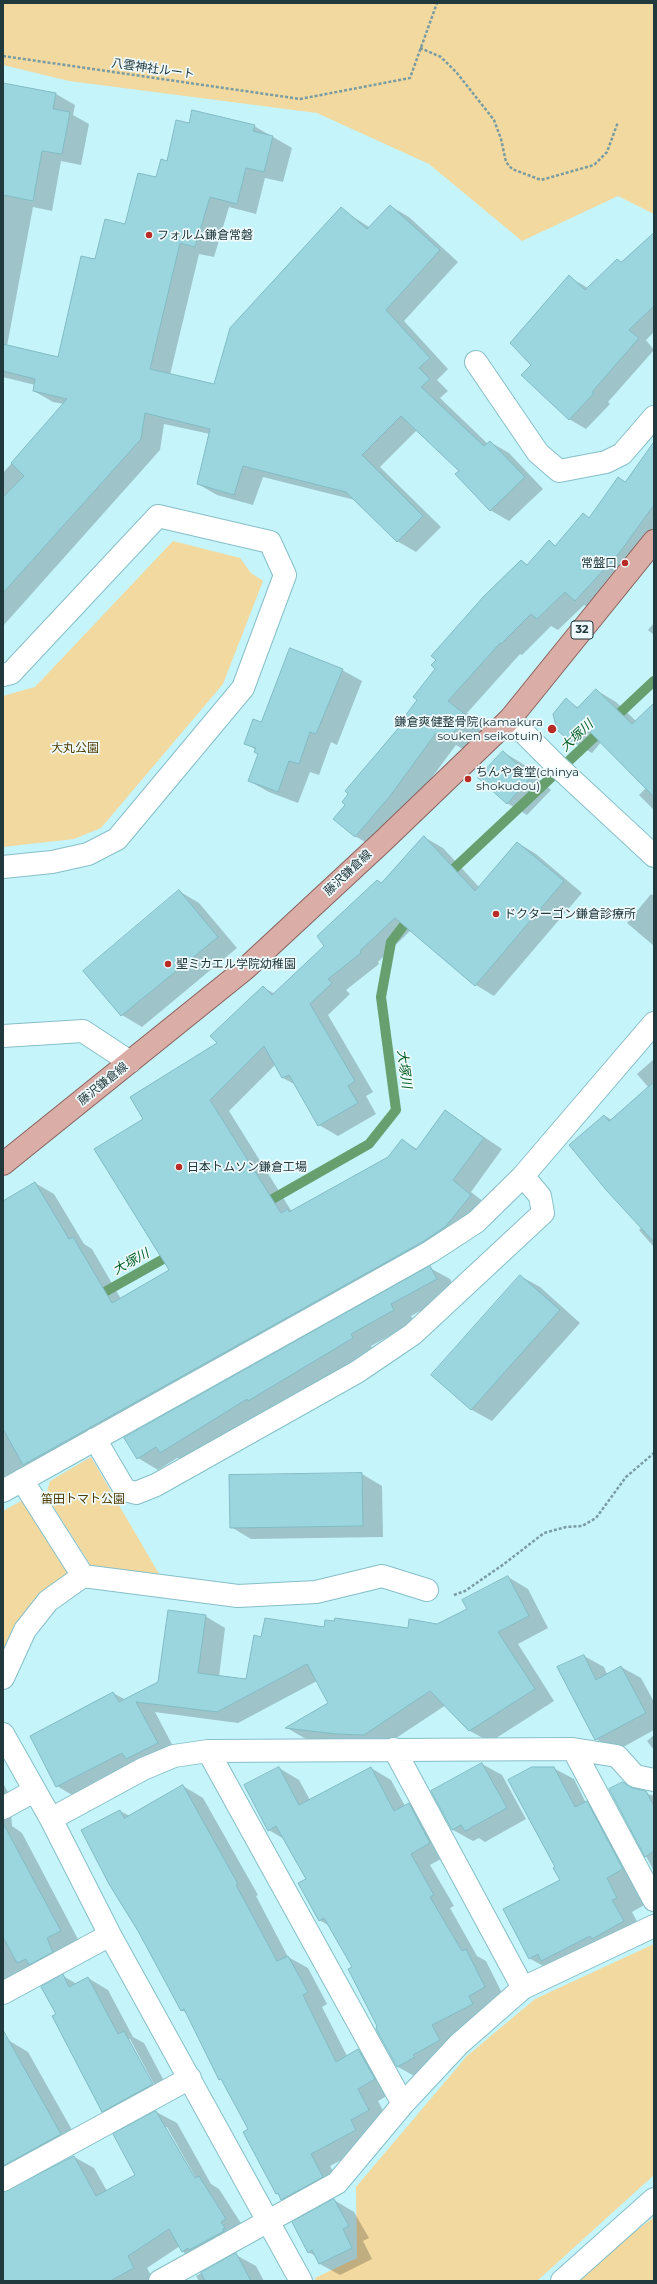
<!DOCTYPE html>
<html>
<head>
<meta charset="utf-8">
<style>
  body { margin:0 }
  #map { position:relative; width:657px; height:2284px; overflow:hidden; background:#c6f4fb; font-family:Montserrat,sans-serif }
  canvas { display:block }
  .frame { position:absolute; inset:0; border:4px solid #21383c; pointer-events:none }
</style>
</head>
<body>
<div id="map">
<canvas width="657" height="2284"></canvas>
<div class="frame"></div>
</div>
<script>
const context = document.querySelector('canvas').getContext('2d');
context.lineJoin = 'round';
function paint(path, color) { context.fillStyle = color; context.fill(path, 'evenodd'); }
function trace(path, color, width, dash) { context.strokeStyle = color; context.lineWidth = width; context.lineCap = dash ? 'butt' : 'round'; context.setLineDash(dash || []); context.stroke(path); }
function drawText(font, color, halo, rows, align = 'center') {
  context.font = font + ' Montserrat,"Noto Sans JP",sans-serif'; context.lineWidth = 3.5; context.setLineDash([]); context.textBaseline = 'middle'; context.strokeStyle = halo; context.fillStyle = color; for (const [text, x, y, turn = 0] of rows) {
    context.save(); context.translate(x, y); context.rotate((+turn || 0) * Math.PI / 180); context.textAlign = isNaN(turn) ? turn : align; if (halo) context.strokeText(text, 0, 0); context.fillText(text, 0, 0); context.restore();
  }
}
paint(new Path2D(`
  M3,3H654V214L618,196L522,241L429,164L317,113L69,81L3,65Z
  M173,541L240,558L251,573L263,581L223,684L101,828L74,839L3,847V696L35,687Z
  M91,1457L159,1574L91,1566L46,1495L50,1481Z
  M23,1500L72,1577L3,1669V1511Z
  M654,1944V2175L537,2281H316L315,2278L357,2258L356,2187L467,2056L535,1999Z
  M654,2217V2281H576L587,2269Z`), '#f1d9a0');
paint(new Path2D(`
  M3,84L56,94L75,105L73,115L89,124L81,165L61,161L52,211L33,207L7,346L59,358L96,261L125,225L190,124L254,126L292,148L283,182L265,178L256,214L229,207L214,257L199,254L170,375L215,385L341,209L369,227L390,206L409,217L458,262L404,321L448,369L437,380L448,391L440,398L488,444L490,442L509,453L543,489L509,521L490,510L460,471L417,430L380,467L441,527L416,552L397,541L355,500L263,477L253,505L217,495L198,484L210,434L164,424L160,450L3,626V473L64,404L53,402L34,391L35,385L3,377Z
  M654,237V332L646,340L654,350L608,402L610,404L586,429L569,419L533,365L569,277L588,288Z
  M654,472V544L596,612L584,605L558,630L551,626L522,655L520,654L467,713L487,728L468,752L456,745L410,807L375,848L355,836L347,805L521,561L528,565L550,542L556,546L584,515L590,518L619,478L626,482Z
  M654,623V635L648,630Z
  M342,670L362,681L337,745L331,742L319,775L310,772L298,803L269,792L249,781L259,754L256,750L246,743L261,723Z
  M596,690L616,702L636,721L654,704V810L639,795L646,788L601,742L592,753L571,741L566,700L579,708Z
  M503,752L523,764L551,790L527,815L507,803Z
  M424,837L443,848L480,888L518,843L536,854L582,893L494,996L476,985L411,930L378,962L379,964L346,990L350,994L328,1015L373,1092L366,1096L376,1114L338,1136L319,1125L296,1085L283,1078L276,1064L229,1111L292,1212L388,1158L402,1140L417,1149L445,1111L502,1149L471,1192L489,1206L3,1486V1202L35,1183L54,1194L84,1244L92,1249L121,1299L171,1271L145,1119L219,1043L263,987L275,994L325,946Z
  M179,891L199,903L237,948L142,1027L122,1015L85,971Z
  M651,894L654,896V946L627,923Z
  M654,1059V1247L639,1230L642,1227L605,1116L612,1120L649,1088L637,1074Z
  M430,1268L450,1279L457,1291L411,1316L414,1322L371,1346L373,1350L189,1459L177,1458L158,1470L138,1458Z
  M520,1276L540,1287L580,1323L492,1421L472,1410L432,1375Z
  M362,1474L382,1486L383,1537L251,1539L231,1527Z
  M508,1577L528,1589L548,1628L518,1644L554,1701L490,1742L470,1731L446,1705L384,1746L357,1745L306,1739L287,1728L329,1703L317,1681L238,1723L155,1712L177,1754L77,1798L57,1786L113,1693L126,1700L159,1683L205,1616L225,1628L219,1677L247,1680L262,1638L325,1629L409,1630L438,1625L468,1610Z
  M584,1656L604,1667L607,1674L621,1667L641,1678L654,1702V1730L616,1751L596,1739Z
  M654,1735V1750L647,1741Z
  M482,1764L502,1775L526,1819L485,1842L479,1838L473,1841L453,1830L432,1791Z
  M279,1768L299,1780L310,1800L371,1768L391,1780L405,1806L409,1804L429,1816L450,1854L430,1865L454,1906L450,1908L477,1956L486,1961L505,1999L418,2078L398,2067L353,1968L330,1926L319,1920L307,1879L284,1839L269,1830Z
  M553,1768L574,1779L586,1803L607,1814L653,1900L632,1912L643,1933L550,1970L529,1958L561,1880L557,1868Z
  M3,1783L17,1809L11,1812L12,1826L22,1833L80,1943L3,1991Z
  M183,1786L203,1798L258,1895L256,1896L288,1957L308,1968L327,2004L322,2007L347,2056L358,2050L378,2062L395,2091L378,2101L389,2122L376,2141L330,2166L342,2188L302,2210L282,2199L277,2193L249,2130L224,2081L220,2079L187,2013L181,2010L120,1811L130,1816Z
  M610,1790H634L654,1796V1871Z
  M63,1976L77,1984L88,1978L108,1990L133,2037L144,2043L172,2096L123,2123L103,2111L57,2015ZM128,2039H130L156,2088L154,2089Z
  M3,2034L8,2040L28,2052L81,2146L17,2181L10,2191L74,2157L94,2168L107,2191L136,2175L156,2112L177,2123L211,2184L219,2189L246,2231L204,2265L184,2253L180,2246L147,2268L154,2281H3ZM165,2127H167L198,2182L196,2183Z
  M334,2200L354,2212L369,2238L363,2241L372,2259L340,2275L320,2264L316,2256L308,2252Z
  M236,2255L256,2266L264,2281H199L196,2276Z`), '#0003');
trace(new Path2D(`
  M444,878L654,681
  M262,1205L369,1144L396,1110L381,997L391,942L411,916
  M94,1298L174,1253`), '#679f6f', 10);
const building = new Path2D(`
  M3,83L56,93L53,109L70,112L62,154L42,151L33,201L3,195Z
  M192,110L255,125L253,131L273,136L264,172L246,168L237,204L210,197L195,247L180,243L150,369L214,384L230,328L341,207L367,229L390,205L440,250L386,310L430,358L419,368L430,379L421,387L484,446L490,441L525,477L490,511L455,474L459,471L401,416L362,455L423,516L397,542L346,492L243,466L234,495L197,484L210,429L145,413L141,439L3,593V497L24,476L11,463L67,399L33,391L35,379L3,371V344L58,357L81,256L95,259L105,219L125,224L138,173L156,177L161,159L167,161L176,120L189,123Z
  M654,233V306L629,330L639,338L592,392L594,393L569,420L521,375L531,365L510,343L569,275L585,290L617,259L621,262Z
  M654,442V505L620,552L575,601L565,592L537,619L531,614L501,644L500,643L448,701L467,716L447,741L436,733L390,796L355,837L333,819L345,805L342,802L348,794L345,791L401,725L399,724L417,700L413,697L435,669L431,665L436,660L431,656L484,596L521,560L527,565L549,540L555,546L583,513L589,518L618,477L625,482Z
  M290,648L343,669L316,734L310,732L299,764L289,761L278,792L248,781L258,754L254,752L256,748L244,744L253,719L261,722Z
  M596,689L632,724L654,703V797L584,726L571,742L557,730L553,714L566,698L577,708Z
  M503,751L531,777L507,804L478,778Z
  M424,836L475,891L517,842L564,881L475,986L395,918L360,951L361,953L328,979L332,983L310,1004L355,1081L348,1086L358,1103L318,1126L289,1075L282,1078L264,1046L210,1100L281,1213L288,1209L289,1212L388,1157L402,1139L416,1150L445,1110L484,1138L453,1180L471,1195L446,1226L424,1241L23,1465L3,1429V1201L35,1182L69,1239L73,1237L112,1303L169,1270L94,1149L143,1119L130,1097L217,1043L210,1036L263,986L272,995L324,946L317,936L377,880L381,883Z
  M179,890L218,937L121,1016L83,971Z
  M654,1082V1242L607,1191L569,1145L604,1115L609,1121Z
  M430,1266L437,1279L391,1304L394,1310L351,1334L353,1338L248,1401L247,1399L160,1453L156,1447L137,1459L124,1438Z
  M520,1275L560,1310L471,1410L431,1375Z
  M362,1473L363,1526L230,1528L229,1475Z
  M508,1576L529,1616L498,1632L535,1689L469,1731L430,1691L364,1735L336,1734L285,1728L328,1703L307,1664L217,1712L136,1702L158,1743L126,1759L122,1753L56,1787L30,1736L113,1692L119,1702L158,1682L168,1610L206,1615L198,1673L246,1679L254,1635L261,1637L265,1618L324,1627L325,1620L334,1621L335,1618L408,1628L409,1619L437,1624L467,1609L462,1600Z
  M584,1655L596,1680L621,1666L646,1713L595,1740L557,1667Z
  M482,1763L507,1808L465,1831L461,1825L452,1830L431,1791Z
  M279,1767L299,1805L371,1767L394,1811L409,1803L430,1843L411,1854L434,1895L430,1897L462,1951L466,1949L485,1987L469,1996L473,2004L432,2025L440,2040L413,2055L415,2057L397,2067L376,2029L377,2026L348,1969L352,1967L324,1918L319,1921L298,1883L306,1879L276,1826L268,1831L244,1785Z
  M532,1767H554L575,1807L587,1801L623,1869L607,1878L617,1898L612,1900L624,1921L592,1939L590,1936L541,1961L538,1954L529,1959L503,1909L560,1880L553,1868L555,1867L508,1780Z
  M623,1782L632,1788L646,1791L654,1806V1851L645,1857L609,1789Z
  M183,1785L238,1884L236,1885L277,1961L288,1956L308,1992L303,1995L336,2062L358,2049L375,2079L358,2089L369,2110L351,2120L356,2130L311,2154L323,2177L281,2200L278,2193L276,2194L243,2132L248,2129L221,2079L219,2080L184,2009L181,2011L138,1931L109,1884L81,1830L120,1810L124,1818Z
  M3,1823L61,1931L47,1938L53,1952L29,1965L26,1959L17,1963L3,1937Z
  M63,1974L69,1987L88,1977L118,2034L124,2031L153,2084L102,2112L52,2016L56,2014L41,1987Z
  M3,2030L61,2134L3,2166Z
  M156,2111L195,2178L199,2176L226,2219L221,2222L225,2228L223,2229L224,2231L189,2250L188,2248L182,2252L169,2229L128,2256L134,2268L110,2281H3V2192L74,2156L96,2196L135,2175L113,2134Z
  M334,2199L349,2226L343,2229L352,2248L319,2264L312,2250L308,2253L292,2222Z
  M236,2253L251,2281H205L201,2273Z`);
paint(building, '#9bd5de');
trace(building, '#81bbc4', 1);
const minor = new Path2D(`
  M476,362L538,453L559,471L606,462L622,454L654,417
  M3,675L11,673L158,516L270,542L285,575L243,688L117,839L88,854L52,862L3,867
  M510,719L556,765L654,856
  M3,1036L83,1031L130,1062
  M95,1439L125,1490L136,1493L156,1485L357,1372L413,1334L543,1213L540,1196L523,1176
  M22,1480L83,1576L238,1596L316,1592L382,1576L427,1590
  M3,1491L430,1252L476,1222L523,1176L654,1023
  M3,1678L25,1630L48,1601L83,1576
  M3,1734L51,1819L110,1935L301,2281
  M394,1749L523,1988
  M573,1749L654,1900
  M208,1751L403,2104
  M3,1808L34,1791
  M51,1819L143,1769L174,1756L208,1751L573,1749L617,1756L635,1776L654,1780
  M3,1993L110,1935
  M3,2180L190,2078
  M160,2281L337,2183L403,2104L459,2044L523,1988L654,1926
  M562,2281L654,2199`);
const major = new Path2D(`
  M3,1164L245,969L383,841L510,719L654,541`);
trace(minor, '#86bfc8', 24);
trace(major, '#8a615c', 24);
trace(new Path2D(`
  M420,48L441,57L457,73L494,120L501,139L506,162L512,169L541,180L594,165L607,152L618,122
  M3,56L300,99L410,78L437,3
  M454,1595L465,1591L504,1564L544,1533L566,1527L582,1526L596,1518L626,1477L654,1453`), '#799ca2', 2.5, [3, 2]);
trace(minor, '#fff', 22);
trace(major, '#daada7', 22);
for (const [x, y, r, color] of [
  [149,235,4,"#b92b25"],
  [625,563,4,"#b92b25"],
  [552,729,5,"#b92b25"],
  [468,779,4,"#b92b25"],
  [496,914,4,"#b92b25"],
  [168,964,4,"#b92b25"],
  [179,1167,4,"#b92b25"]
]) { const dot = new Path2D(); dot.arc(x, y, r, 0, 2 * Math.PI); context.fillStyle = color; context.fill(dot); trace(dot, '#effafc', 1.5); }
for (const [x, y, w] of [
  [582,630,22]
]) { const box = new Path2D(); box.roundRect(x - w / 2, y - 9, w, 18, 3); context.fillStyle = '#effafc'; context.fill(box); trace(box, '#21383c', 1); }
drawText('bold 11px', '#21383c', null, [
  ["32",582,630]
]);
drawText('12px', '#21383c', '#effafc', [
  ["八雲神社ルート",153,69,8],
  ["藤沢鎌倉線",348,873,-43],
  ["藤沢鎌倉線",103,1084,-39]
]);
drawText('12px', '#21383c', '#effafc', [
  ["フォルム鎌倉常磐",157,235],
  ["常盤口",617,563,"right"],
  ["鎌倉爽健整骨院(kamakura",543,722,"right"],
  ["souken seikotuin)",543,736,"right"],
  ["ちんや食堂(chinya",476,772],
  ["shokudou)",476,786],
  ["ドクターゴン鎌倉診療所",504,914],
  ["聖ミカエル学院幼稚園",176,964],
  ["日本トムソン鎌倉工場",187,1167]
], 'left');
drawText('12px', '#503d03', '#effafc', [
  ["大丸公園",75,748],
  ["笛田トマト公園",83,1499]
]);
drawText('italic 13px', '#005e22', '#effafc', [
  ["大塚川",577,736,-43],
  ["大塚川",404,1069,82],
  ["大塚川",131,1262,-29]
]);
</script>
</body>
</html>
